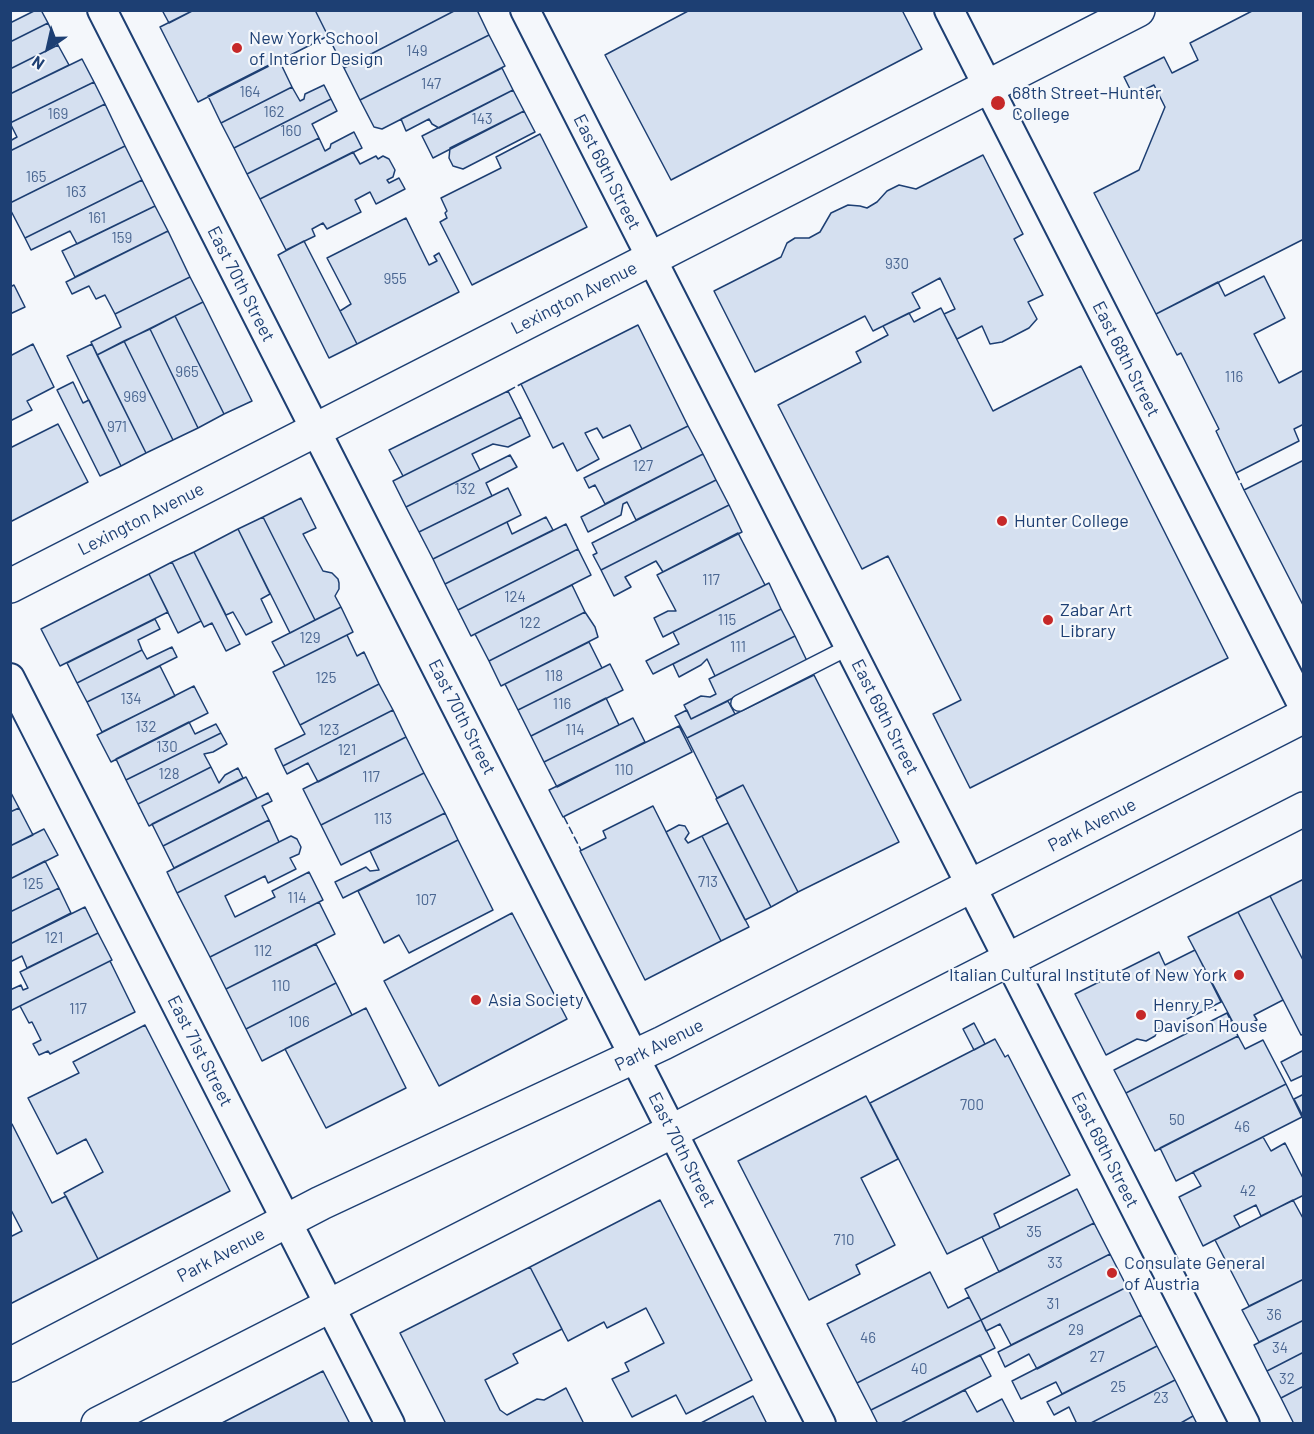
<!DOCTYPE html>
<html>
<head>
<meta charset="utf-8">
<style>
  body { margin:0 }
  #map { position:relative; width:1314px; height:1434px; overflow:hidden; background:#f4f7fb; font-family:Barlow,sans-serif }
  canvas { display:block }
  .frame { position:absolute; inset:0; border:12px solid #1d3f73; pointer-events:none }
  .north { position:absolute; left:18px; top:18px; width:60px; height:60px; -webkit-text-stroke:4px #f4f7fb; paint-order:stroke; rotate:214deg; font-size:16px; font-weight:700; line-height:24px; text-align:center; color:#1d3f73 }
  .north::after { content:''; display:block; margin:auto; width:21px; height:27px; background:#1d3f73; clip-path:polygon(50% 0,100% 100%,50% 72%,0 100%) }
</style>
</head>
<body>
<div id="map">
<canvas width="1314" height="1434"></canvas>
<div class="frame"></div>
<div class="north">N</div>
</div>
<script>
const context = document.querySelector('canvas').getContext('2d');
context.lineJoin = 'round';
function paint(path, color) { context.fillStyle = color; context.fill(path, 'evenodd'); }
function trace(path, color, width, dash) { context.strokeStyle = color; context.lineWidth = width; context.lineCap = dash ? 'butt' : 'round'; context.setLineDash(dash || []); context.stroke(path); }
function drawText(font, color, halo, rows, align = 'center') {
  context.font = font + ' Barlow,sans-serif'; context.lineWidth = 4.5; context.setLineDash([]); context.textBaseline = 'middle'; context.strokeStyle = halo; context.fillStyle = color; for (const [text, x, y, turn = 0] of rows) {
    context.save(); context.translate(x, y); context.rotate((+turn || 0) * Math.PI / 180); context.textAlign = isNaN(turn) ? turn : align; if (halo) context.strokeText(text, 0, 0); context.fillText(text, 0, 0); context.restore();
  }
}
const building = new Path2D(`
  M36,10H41L48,23L10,42V23Z
  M162,10H194L169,23Z
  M194,10H315L328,36L198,102L160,27Z
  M315,10H456L344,68Z
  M456,10H477L489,35L360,100L344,68Z
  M690,10H902L922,49L671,180L605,55Z
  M1254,10H1304V239L1156,314L1094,193L1139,170L1165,107L1154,85L1133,95L1124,77L1164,57L1172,73L1198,60L1190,43Z
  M48,23L58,45L10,69V42Z
  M489,35L505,66L382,129L374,127L360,100Z
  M58,45L69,65L10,94V69Z
  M82,59L94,82L10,123V94Z
  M279,60L292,87L221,123L208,96Z
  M502,68L513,90L439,128L432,124L429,119L406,131L401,119Z
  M94,82L105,104L10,151V141L17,137L10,123Z
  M324,85L331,99L234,148L221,123L292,87L300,101L304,99L305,94Z
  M513,90L524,111L433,158L422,136Z
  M331,99L337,111L312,124L319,138L247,174L234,148Z
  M105,104L125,146L10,203V151Z
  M524,111L535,132L463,169L453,166L449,158L450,148Z
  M354,132L362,148L260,199L247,174L319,138L325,151L330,148L331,144Z
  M540,134L587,227L472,285L440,222L447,218L445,213L447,211L441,198L501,168L496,157Z
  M125,146L142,180L25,238L10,209V203Z
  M353,152L360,164L376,156L378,159L383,156L389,159L395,170L393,177L387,180L389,183L399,178L405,189L376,204L370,192L355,200L361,212L327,229L323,223L312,229L315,236L286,250L260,199Z
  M983,155L1023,234L1014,239L1043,295L1028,302L1037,319L1029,328L1002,342L990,344L982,326L957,339L944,314L955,309L940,278L912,293L920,308L883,326L873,331L865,316L755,372L714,291L781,257L787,243L795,238H809L820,232L831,213L848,205L860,206L867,208L877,202L887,191L899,185L916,189Z
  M142,180L155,206L77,244L70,231L31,250L25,238Z
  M155,206L168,231L75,277L62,251Z
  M406,218L429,265L437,261L434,256L439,253L459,292L357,344L340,311L351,304L327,258Z
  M168,231L190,277L115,314L105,295L96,299L89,286L72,294L66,282Z
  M304,241L357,344L329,358L278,255Z
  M1264,276L1285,318L1254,334L1279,383L1304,370V424L1294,429L1299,441L1236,473L1216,431L1219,429L1181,353L1177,355L1156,314L1218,282L1225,296Z
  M190,277L203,302L97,355L91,342L121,327L115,314Z
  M14,285L25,307L10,314V287Z
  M203,302L252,401L224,414L175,316Z
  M941,308L993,411L1081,366L1228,658L970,788L933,714L961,700L888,556L862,569L778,405L861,362L856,352L888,335L883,326L909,313L914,322Z
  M175,316L224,414L198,428L150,329Z
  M638,325L688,426L642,449L630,425L603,438L597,428L585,433L599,459L577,471L563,443L553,448L521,384Z
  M150,329L198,428L173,440L124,341Z
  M124,341L173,440L146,453L97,355Z
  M33,344L54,387L27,401L32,410L10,421V356Z
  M92,344L146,453L121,466L67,356Z
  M73,382L83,403L89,400L121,466L100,476L57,390Z
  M508,391L521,417L403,476L389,450Z
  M521,417L530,436L508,447L493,444L472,454L480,470L406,507L393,481Z
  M58,424L88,482L10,522V448Z
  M688,426L703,454L605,504L595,485L589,488L584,478Z
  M703,454L716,480L636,520L627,502L623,504L621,515L588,532L581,517Z
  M510,455L517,467L486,483L492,496L419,532L406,507Z
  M1304,460V607L1244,490Z
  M716,480L729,505L601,570L593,555L597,553L592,543Z
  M508,488L521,515L433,559L419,532Z
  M301,498L316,528L303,534L323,571L332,573L338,579L339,583V589L335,596L341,607L315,620L263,517Z
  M729,505L742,532L663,572L656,561L625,577L631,587L614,596L601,570Z
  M263,517L315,620L290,633L238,529Z
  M546,517L553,530L445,584L433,559L507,522L512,534Z
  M566,524L578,549L458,610L445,584Z
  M238,529L270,594L261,599L272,622L246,635L233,612L226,615L194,552Z
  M738,533L765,585L663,637L654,618L668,611H676L657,575Z
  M578,549L591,575L471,636L458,610Z
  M194,552L240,644L226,651L212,623L204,627L172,562Z
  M172,562L201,621L178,633L149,574Z
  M149,574L168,612L60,666L41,629Z
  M769,583L781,609L653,674L646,661L679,644L673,632Z
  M572,585L585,612L489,661L475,634Z
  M341,607L353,632L285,666L272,642Z
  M781,609L795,636L715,676L707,659L701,665L679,677L673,664Z
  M585,612L595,627L598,637L501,686L489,661Z
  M155,619L160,629L138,640L142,650L77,683L67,663Z
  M347,635L357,656L364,652L379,684L300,725L273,672Z
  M795,636L807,661L691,719L684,705L701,696L710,697L716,694L709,679Z
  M589,642L602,668L518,710L505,684Z
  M172,647L177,657L87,702L77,683L142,650L147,659Z
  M610,664L623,690L531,736L518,710Z
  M160,666L175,696L102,732L87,702Z
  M814,675L899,842L798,892L743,785L717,798L687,738Z
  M379,684L393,710L283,766L275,749L305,734L300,725Z
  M194,686L208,713L111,762L97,735Z
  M606,698L619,725L544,762L531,736Z
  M728,701L735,714L687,738L675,716L687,710L691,719Z
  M393,710L406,737L318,782L308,763L287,774L283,766Z
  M633,718L645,742L557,787L544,762Z
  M189,722L195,734L216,724L221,733L126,780L116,759Z
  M679,726L692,752L563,817L549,790Z
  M221,733L227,744L213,752L204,754L211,767L138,804L126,780Z
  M406,737L424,773L321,825L303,789Z
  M211,767L219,783L225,775L238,768L243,778L149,826L138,804Z
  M424,773L445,813L341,865L321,825Z
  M246,777L257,798L163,846L152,824Z
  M743,785L798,892L771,907L716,799Z
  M10,791L19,808L10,812Z
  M268,793L272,801L262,806L269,820L174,868L163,846Z
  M653,806L721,941L645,980L580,851L606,838L603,831Z
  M19,808L33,835L10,846V812Z
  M445,813L458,840L343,898L335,882L366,867L370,871L379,870L370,851Z
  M269,820L279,842L177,893L167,872Z
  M728,823L771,907L745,920L702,836Z
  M679,825L685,826L689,833L685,839L688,843L702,836L749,927L721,941L666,832Z
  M44,829L58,855L10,879V846Z
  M291,836L297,839L301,847L299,854L290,858L296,869L268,883L265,876L225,896L235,917L275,897L272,891L309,872L323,900L210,957L177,893Z
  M458,840L493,910L409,953L399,935L384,943L358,891Z
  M45,861L59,888L10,912V879Z
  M1304,879V962L1270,896Z
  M59,888L71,913L10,944V912Z
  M1270,896L1304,962V1034L1301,1035L1238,912Z
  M319,902L335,934L226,989L210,957Z
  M85,907L98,933L27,968L22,956L10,962V944Z
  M1238,912L1283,1000L1254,1015L1257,1020L1237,1030L1188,937Z
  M512,913L567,1019L439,1086L384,981Z
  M98,933L112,960L10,1011V990L21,985L23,990L28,988L20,972Z
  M316,944L336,983L246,1029L226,989Z
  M1195,950L1221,1002L1165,1030L1159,1028L1155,1036L1146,1041L1137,1039L1106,1055L1075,994L1159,952L1165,965Z
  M110,961L135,1012L50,1054L48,1051L39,1055L33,1044L41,1040L32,1022L29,1023L20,1006Z
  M336,983L352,1015L262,1061L246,1029Z
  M366,1008L406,1088L326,1128L285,1049Z
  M1227,1013L1238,1036L1126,1093L1114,1070Z
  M974,1023L985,1044L974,1050L963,1029Z
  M145,1025L230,1191L98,1259L64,1193L103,1172L86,1139L57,1154L28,1098L79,1073L73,1062Z
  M1238,1036L1245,1049L1263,1040L1286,1084L1155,1151L1126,1093Z
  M995,1039L1005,1057L1008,1055L1070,1175L994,1214L1000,1228L947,1254L870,1103Z
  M1304,1050V1075L1291,1081L1281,1062Z
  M1286,1084L1302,1117L1176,1181L1160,1148Z
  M1304,1094V1116H1303L1294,1099Z
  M866,1096L898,1159L861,1178L895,1245L856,1265L860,1274L809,1300L738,1161Z
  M12,1124L52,1203L66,1196L98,1259L10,1304V1237L22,1231L10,1208V1125Z
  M1263,1137L1271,1151L1285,1143L1304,1180V1195L1261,1216L1256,1205L1234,1216L1240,1227L1203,1246L1179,1197L1201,1186L1193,1172Z
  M1077,1189L1094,1223L999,1272L982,1237Z
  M660,1200L752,1380L686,1414L676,1395L632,1417L612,1379L629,1371L625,1363L664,1343L646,1308L607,1328L604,1322L568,1341L530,1267Z
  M1293,1200L1304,1220V1279L1249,1306L1215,1240Z
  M1094,1223L1110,1254L981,1320L965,1289Z
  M1110,1254L1127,1287L1011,1345L1000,1324L986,1331L981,1320Z
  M530,1267L562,1329L513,1354L518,1363L485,1380L500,1410L507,1415L537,1399L544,1400L566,1388L584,1424H446L400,1333Z
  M930,1272L948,1308L969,1297L981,1320L857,1383L827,1324Z
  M1304,1279V1320L1259,1342L1242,1310Z
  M1127,1287L1141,1315L1037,1369L1029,1354L1005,1367L998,1352Z
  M1141,1315L1157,1346L1062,1394L1056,1382L1021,1399L1012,1381Z
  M981,1320L995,1348L871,1410L857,1383Z
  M1304,1320V1352L1267,1371L1254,1345Z
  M1157,1346L1175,1380L1089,1424H1077L1069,1407L1054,1415L1047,1402Z
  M1304,1352V1386L1281,1398L1267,1371Z
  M980,1355L991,1376L899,1424H878L871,1410Z
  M323,1371L350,1424H220L251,1408Z
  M1175,1380L1193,1416L1179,1424H1089Z
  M1304,1386V1424H1294L1281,1398Z
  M965,1390L977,1412L1002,1399L1015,1424H899Z
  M753,1396L767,1424H699Z
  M1193,1416L1197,1424H1179Z`);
paint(building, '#d5e0f0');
trace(building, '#1d3f73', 1.5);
const lane = new Path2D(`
  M739,703L849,647`);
const street = new Path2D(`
  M102,10L821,1424
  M525,10L1245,1424
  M949,10L1304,708
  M10,678L390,1424`);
const secondary = new Path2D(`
  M10,586L1138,10`);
const primary = new Path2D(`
  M10,1365L321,1203L663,1043L1304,716
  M98,1424L1304,809`);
trace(lane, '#1d3f73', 18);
trace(street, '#1d3f73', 32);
trace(secondary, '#1d3f73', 36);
trace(primary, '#1d3f73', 36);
trace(lane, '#f4f7fb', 15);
trace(street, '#f4f7fb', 28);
trace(secondary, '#f4f7fb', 33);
trace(primary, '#f4f7fb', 33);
trace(new Path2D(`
  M508,391L521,384
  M1236,473L1244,490
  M564,817L581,850`), '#1d3f73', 1.5, [8, 3]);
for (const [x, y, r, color] of [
  [237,48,6,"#c62828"],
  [998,103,8,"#c62828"],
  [1002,521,6,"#c62828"],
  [1048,620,6,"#c62828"],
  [1239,975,6,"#c62828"],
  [476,1000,6,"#c62828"],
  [1141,1015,6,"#c62828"],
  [1112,1273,6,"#c62828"]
]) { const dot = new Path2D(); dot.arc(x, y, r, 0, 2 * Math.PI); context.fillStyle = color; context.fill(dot); trace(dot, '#f4f7fb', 2); }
drawText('15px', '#4b6792', null, [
  ["149",417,51],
  ["147",431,84],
  ["164",250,92],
  ["162",274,112],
  ["169",58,114],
  ["143",482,119],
  ["160",291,131],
  ["165",36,177],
  ["163",76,192],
  ["161",97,218],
  ["159",122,238],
  ["930",897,264],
  ["955",395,279],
  ["965",187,372],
  ["116",1234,377],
  ["969",135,397],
  ["971",117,427],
  ["127",643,466],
  ["132",465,489],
  ["117",711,580],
  ["124",515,597],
  ["115",727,620],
  ["122",530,623],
  ["129",310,638],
  ["111",738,647],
  ["118",554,676],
  ["125",326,678],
  ["134",131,699],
  ["116",562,704],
  ["132",146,727],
  ["123",329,730],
  ["114",575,730],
  ["130",167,747],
  ["121",347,750],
  ["110",624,770],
  ["128",169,774],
  ["117",371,777],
  ["113",383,819],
  ["713",708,882],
  ["125",33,884],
  ["114",297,898],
  ["107",426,900],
  ["121",54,938],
  ["112",263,951],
  ["110",281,986],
  ["117",78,1009],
  ["106",299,1022],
  ["700",972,1105],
  ["50",1177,1120],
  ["46",1242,1127],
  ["42",1248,1191],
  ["35",1034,1232],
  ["710",844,1240],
  ["33",1055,1263],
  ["31",1053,1304],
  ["36",1274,1315],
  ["29",1076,1330],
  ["46",868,1338],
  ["34",1280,1348],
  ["27",1097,1357],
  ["40",919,1369],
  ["32",1287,1379],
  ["25",1118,1387],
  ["23",1161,1398]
]);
drawText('18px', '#1d3f73', '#f4f7fb', [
  ["New York School",249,38],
  ["of Interior Design",249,59],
  ["68th Street–Hunter",1012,93],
  ["College",1012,114],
  ["Hunter College",1014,521],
  ["Zabar Art",1060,610],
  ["Library",1060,631],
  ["Italian Cultural Institute of New York",1227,975,"right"],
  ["Asia Society",488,1000],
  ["Henry P.",1153,1005],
  ["Davison House",1153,1026],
  ["Consulate General",1124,1263],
  ["of Austria",1124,1284]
], 'left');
drawText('18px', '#1d3f73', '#f4f7fb', [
  ["East 69th Street",607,172,63],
  ["East 70th Street",241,284,63],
  ["Lexington Avenue",574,298,-27],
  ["East 68th Street",1126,359,63],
  ["Lexington Avenue",141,519,-27],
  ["East 70th Street",462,717,63],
  ["East 69th Street",885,717,63],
  ["Park Avenue",1092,825,-27],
  ["Park Avenue",659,1045,-26],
  ["East 71st Street",200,1051,63],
  ["East 70th Street",682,1150,63],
  ["East 69th Street",1105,1150,63],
  ["Park Avenue",221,1255,-28]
]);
</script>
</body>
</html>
